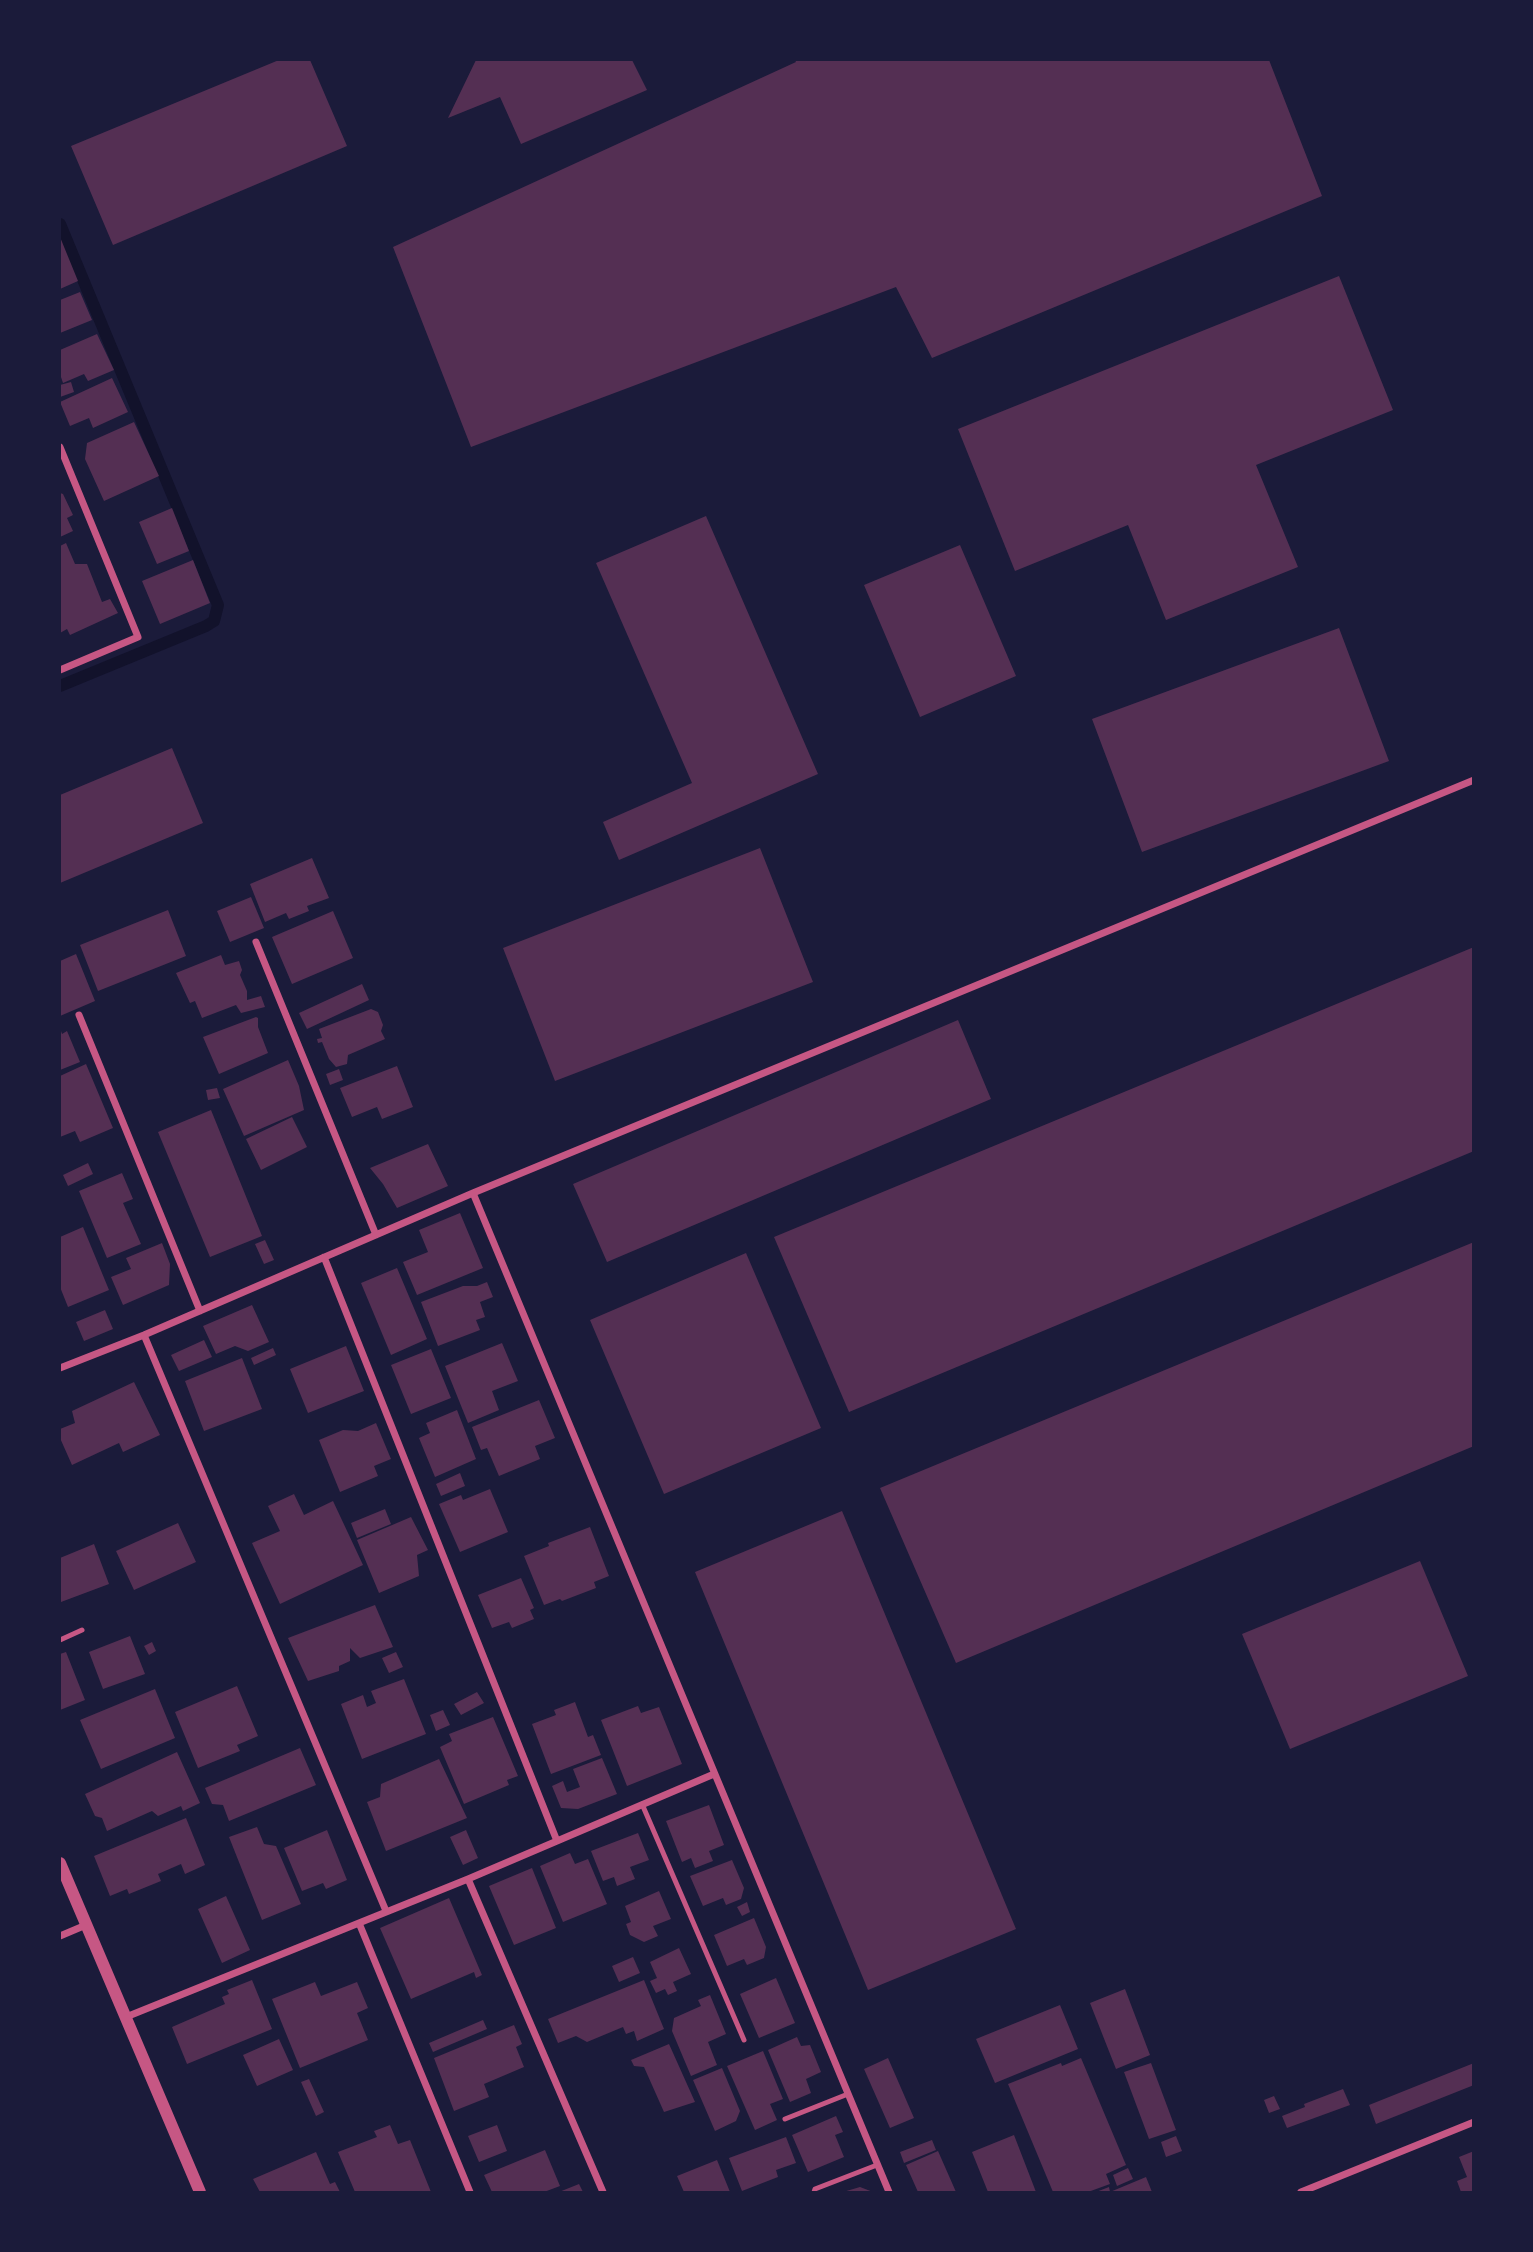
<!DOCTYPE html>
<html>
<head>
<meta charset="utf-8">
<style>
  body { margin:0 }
  #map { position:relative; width:1533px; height:2252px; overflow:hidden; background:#1b1b3a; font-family:"PT Sans",sans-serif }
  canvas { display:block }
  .frame { position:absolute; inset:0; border:61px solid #1b1b3a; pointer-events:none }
</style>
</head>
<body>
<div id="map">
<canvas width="1533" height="2252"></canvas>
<div class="frame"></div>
</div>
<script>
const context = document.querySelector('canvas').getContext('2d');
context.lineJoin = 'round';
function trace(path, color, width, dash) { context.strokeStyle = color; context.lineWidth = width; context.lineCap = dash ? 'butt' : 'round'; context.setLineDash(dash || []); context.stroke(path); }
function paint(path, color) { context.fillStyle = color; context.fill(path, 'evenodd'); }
trace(new Path2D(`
  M60,224L218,605L214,621L206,626L60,686`), '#12122b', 12);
paint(new Path2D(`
  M279,60H310L347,146L113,245L71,146Z
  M476,60H632L647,90L521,144L500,97L448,118Z
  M795,60H1269L1322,196L932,358L896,287L471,447L393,247L796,62Z
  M60,237L78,281L60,289Z
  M1339,276L1393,410L1256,465L1298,567L1166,620L1128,525L1015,571L958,429Z
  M80,292L92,320L60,333V300Z
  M97,334L114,370L88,381L84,374L63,383L60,374V350Z
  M112,378L128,412L93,428L89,418L70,426L60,402Z
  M71,382L74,392L60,397V385Z
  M134,422L159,476L104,501L85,459L87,443Z
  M60,493L63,494L73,515L67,518L73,531L60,537Z
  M172,508L189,551L157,564L139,522Z
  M706,516L818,774L619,860L603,822L692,783L596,563Z
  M66,543L75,564H87L102,602L110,599L118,613L70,635L67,629L60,633V546Z
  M960,545L1016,676L920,717L864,585Z
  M193,560L210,603L160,624L142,581Z
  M1339,628L1389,761L1142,852L1092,719Z
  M172,748L203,823L60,883V795Z
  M760,848L813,982L555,1081L503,948Z
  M312,858L329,898L307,906L309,911L289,919L286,913L265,922L250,884Z
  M251,897L264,928L230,942L217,911Z
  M168,910L186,956L98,991L80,945Z
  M333,911L353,958L292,984L272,937Z
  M1474,947V1151L849,1412L774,1237Z
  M76,954L95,1001L60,1016V961Z
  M221,955L225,965L239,961L242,970L240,975L247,991V1000L261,996L265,1007L241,1013L236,1005L202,1018L195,1001L190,1003L176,973Z
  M362,984L369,1000L307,1029L299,1013Z
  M371,1009L378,1012L383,1025L381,1031L385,1039L348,1055L347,1064L336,1067L329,1059L322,1042L318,1043L317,1039L322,1038L319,1029Z
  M256,1017L258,1018V1027L268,1053L219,1074L203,1037Z
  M958,1020L991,1099L607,1262L573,1184Z
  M60,1028L62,1034L67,1031L80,1062L60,1070Z
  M288,1060L299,1086L304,1110L244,1136L223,1089Z
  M86,1064L113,1128L80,1142L75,1131L60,1137V1076Z
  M397,1066L413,1107L382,1119L377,1107L352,1117L340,1088Z
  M339,1069L343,1080L330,1085L326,1074Z
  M217,1088L220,1098L208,1100L206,1090Z
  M211,1110L262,1236L210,1257L158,1132Z
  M292,1117L307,1147L261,1170L246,1139Z
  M428,1144L448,1186L397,1208L383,1184L370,1168Z
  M88,1163L93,1174L68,1186L63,1175Z
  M122,1173L133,1199L123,1203L141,1244L107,1258L79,1191Z
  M460,1213L483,1268L417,1295L403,1262L428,1252L419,1230Z
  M83,1227L109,1290L68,1307L60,1287V1237Z
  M265,1240L274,1260L264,1264L255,1244Z
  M1474,1242V1446L956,1663L880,1488Z
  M162,1243L170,1264L169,1285L123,1305L111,1277L131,1269L126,1258Z
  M746,1253L821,1428L664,1494L590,1320Z
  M397,1268L427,1339L391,1355L361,1283Z
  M487,1282L493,1297L480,1302L485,1317L476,1320L480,1330L438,1346L421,1302L463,1286H477Z
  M252,1305L269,1342L248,1351L235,1346L216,1354L203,1326Z
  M105,1310L113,1329L84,1341L76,1322Z
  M204,1340L212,1357L179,1371L171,1355Z
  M502,1343L518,1381L492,1391L499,1410L468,1423L445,1366Z
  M346,1346L364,1391L308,1413L290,1369Z
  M273,1348L276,1355L254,1365L251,1358Z
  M431,1349L451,1398L411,1414L391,1365Z
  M242,1358L262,1409L204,1431L185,1381Z
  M134,1382L160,1435L123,1452L119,1443L72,1465L60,1438V1429L75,1423L72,1411Z
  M539,1400L555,1438L535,1446L540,1459L499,1476L487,1448L481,1450L472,1427Z
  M457,1410L476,1459L435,1477L419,1438L430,1433L426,1423Z
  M376,1423L391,1459L374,1466L378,1476L340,1492L319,1440L343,1430L358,1431Z
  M460,1473L465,1486L441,1496L436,1484Z
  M490,1489L508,1532L460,1552L439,1504L461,1495L463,1500Z
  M294,1494L304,1515L333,1501L363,1565L280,1604L252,1543L280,1531L268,1506Z
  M385,1509L391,1524L357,1538L351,1523Z
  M842,1511L1016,1929L868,1990L695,1572Z
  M411,1517L428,1550L417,1555L419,1576L379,1593L357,1540Z
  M178,1523L196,1562L134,1590L116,1551Z
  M590,1527L609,1576L594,1582L596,1588L562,1601L560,1599L544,1605L524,1556L549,1546L548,1543Z
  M94,1544L109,1584L61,1602L60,1558Z
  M1420,1561L1468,1676L1290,1749L1242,1634Z
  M521,1578L534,1608L530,1610L534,1619L512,1628L509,1622L492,1628L478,1595Z
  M375,1605L393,1647L360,1658L350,1648V1661L339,1666V1671L308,1681L288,1638Z
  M130,1636L145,1674L103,1689L89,1652Z
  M152,1642L156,1651L149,1655L144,1646Z
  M66,1652L85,1700L60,1710V1654Z
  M396,1652L403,1667L389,1673L382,1658Z
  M404,1679L426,1734L362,1759L341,1704L363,1695L367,1707L376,1703L371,1691Z
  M237,1686L258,1736L237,1745L240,1751L198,1768L175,1712Z
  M155,1689L175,1738L101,1769L80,1720Z
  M477,1692L484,1703L461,1715L454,1704Z
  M575,1702L588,1737L593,1735L601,1755L551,1774L532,1724L556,1715L554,1710Z
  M638,1706L641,1713L659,1707L682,1764L627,1786L601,1720Z
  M443,1710L450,1725L436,1731L430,1715Z
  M493,1717L518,1776L507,1780L509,1785L464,1804L440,1747L452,1741L449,1734Z
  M300,1748L316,1785L229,1821L223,1805L212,1804L205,1788Z
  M177,1752L200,1803L183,1811L181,1806L158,1816L152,1811L107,1831L102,1818L95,1816L85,1794Z
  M602,1758L617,1794L578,1809L561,1808L552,1786L563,1781L567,1792L580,1787L573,1769Z
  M439,1759L467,1818L386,1851L367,1802L380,1797L381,1784Z
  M709,1805L724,1845L709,1851L713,1861L695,1868L691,1858L682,1862L666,1821Z
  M186,1818L205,1865L185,1874L181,1864L158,1874L161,1881L129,1894L127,1889L110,1896L94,1856Z
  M257,1827L264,1844L276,1846L301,1904L262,1920L229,1837Z
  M327,1830L347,1880L326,1889L323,1883L302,1891L284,1848Z
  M466,1830L478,1858L463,1865L450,1837Z
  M638,1833L649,1860L630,1867L635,1879L617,1886L614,1877L603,1881L591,1851Z
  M570,1853L575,1864L588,1859L607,1904L563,1922L540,1866Z
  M732,1860L744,1888L741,1899L726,1905L723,1898L703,1906L690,1876Z
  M532,1868L556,1928L514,1945L489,1886Z
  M659,1891L671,1919L653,1926L658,1936L644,1942L630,1935L626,1924L631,1922L625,1906Z
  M226,1896L250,1950L222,1963L198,1909Z
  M449,1898L482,1975L476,1978L474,1972L411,1999L380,1928Z
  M747,1902L750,1912L742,1916L737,1907Z
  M754,1918L766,1947L764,1958L747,1965L744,1959L727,1966L714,1935Z
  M679,1948L691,1974L673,1982L677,1991L668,1995L665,1989L656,1993L650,1981L657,1978L650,1962Z
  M633,1957L640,1973L619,1982L612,1966Z
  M776,1978L795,2023L759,2038L740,1994Z
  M252,1980L272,2029L187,2064L172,2027L225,2004L222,1997L229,1994L227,1990Z
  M644,1980L664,2029L637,2041L634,2031L626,2034L623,2027L587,2042L576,2036L558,2043L548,2019Z
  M315,1982L321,1996L357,1982L368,2008L357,2013L368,2040L300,2068L272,1999Z
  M1125,1989L1150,2055L1116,2069L1090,2003Z
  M710,1995L726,2034L708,2042L717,2065L691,2076L672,2031L674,2018L701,2006L698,2000Z
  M1060,2005L1078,2049L995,2083L976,2039Z
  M483,2020L487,2029L433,2052L429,2043Z
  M514,2025L522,2044L516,2047L524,2067L484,2084L489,2097L454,2111L434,2058Z
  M797,2037L801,2046L810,2045L821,2072L806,2079L811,2093L790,2102L768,2050Z
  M279,2039L293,2070L257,2086L243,2055Z
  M669,2044L695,2102L664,2112L644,2067L634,2066L631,2060Z
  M763,2051L783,2099L770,2104L777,2120L755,2130L727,2066Z
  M888,2058L914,2118L890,2128L864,2069Z
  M1081,2058L1126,2165L1106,2174L1110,2184L1088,2192H1053L1008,2084L1061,2063L1062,2066Z
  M1151,2063L1176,2130L1149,2139L1124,2072Z
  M1474,2063V2085L1376,2124L1369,2105Z
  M722,2068L740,2111L736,2121L715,2131L693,2080Z
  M309,2079L324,2112L316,2116L301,2082Z
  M1343,2089L1350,2105L1287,2128L1282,2116L1305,2107L1304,2104Z
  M1274,2096L1280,2109L1269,2113L1264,2100Z
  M836,2116L843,2132L835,2135L844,2157L808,2172L792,2135Z
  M390,2125L398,2144L410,2140L431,2192H355L338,2152L377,2137L374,2131Z
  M497,2125L507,2151L479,2162L468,2136Z
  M1014,2135L1036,2192H988L972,2152Z
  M1176,2136L1182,2151L1166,2157L1161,2142Z
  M786,2137L796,2163L776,2170L778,2177L742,2191L729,2158Z
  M932,2140L936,2150L904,2163L900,2152Z
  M545,2150L560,2186L544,2192H492L484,2175Z
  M938,2151L956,2192H918L906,2165Z
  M1474,2151V2192H1461L1457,2181L1467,2177L1459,2157Z
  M316,2152L330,2184L335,2182L340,2192H260L253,2179Z
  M717,2160L730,2192H684L677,2176Z
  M1128,2168L1133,2179L1117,2186L1113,2175Z
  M1146,2177L1152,2192H1096L1109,2187L1110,2192Z
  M579,2184L583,2192H559Z
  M860,2187L873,2192H843Z`), '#542f53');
trace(new Path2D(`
  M60,1640L82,1630
  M642,1804L744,2040
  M785,2119L848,2094
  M814,2192L815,2189L877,2165`), '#c65784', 5);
trace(new Path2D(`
  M60,447L138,637L60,670
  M256,942L376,1235
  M79,1015L200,1311
  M473,1193L889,2192
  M324,1257L557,1841
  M144,1335L386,1911
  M60,1368L144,1335L473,1193L1474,780
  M468,1879L603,2192
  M359,1923L470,2192
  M60,1936L86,1925
  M126,2017L468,1879L714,1774
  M1301,2192L1474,2122`), '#c65784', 7);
trace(new Path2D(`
  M60,1863L200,2192`), '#c65784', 12);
</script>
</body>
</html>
